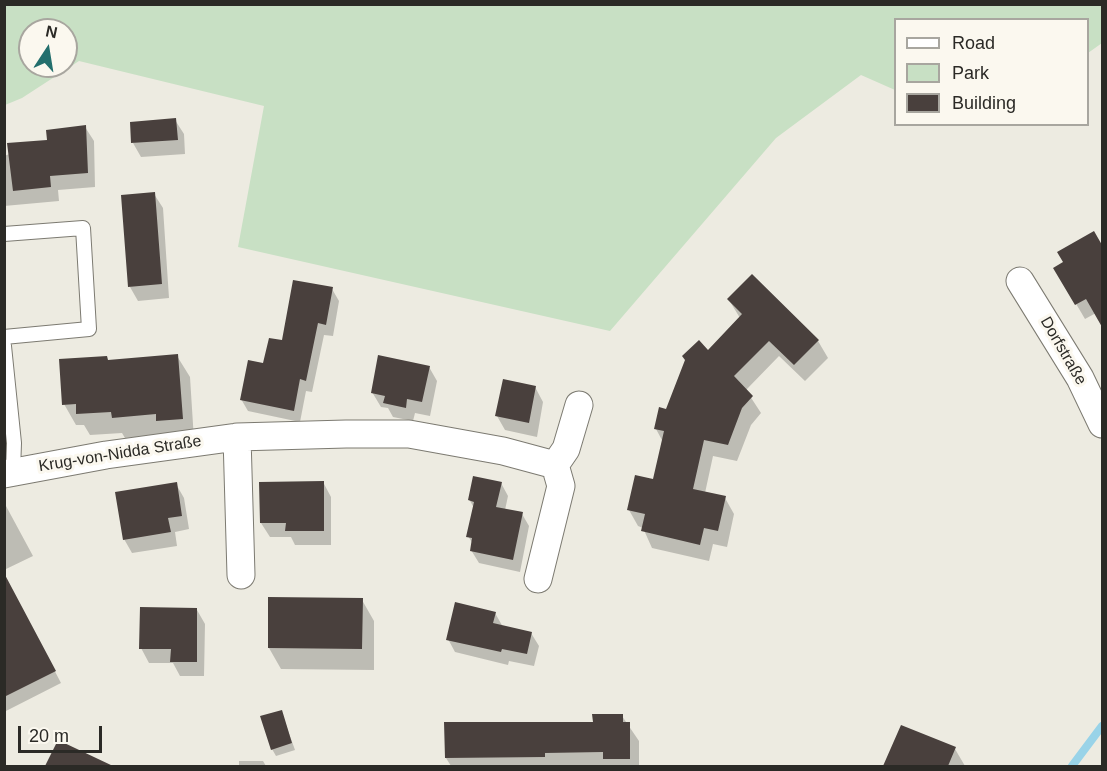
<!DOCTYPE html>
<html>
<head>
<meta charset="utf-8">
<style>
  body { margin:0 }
  #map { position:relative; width:1107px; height:771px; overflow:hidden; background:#edebe1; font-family:Arial,sans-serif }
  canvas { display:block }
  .frame { position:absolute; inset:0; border:6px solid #2b2a26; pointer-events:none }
  .legend { position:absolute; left:894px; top:18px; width:195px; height:108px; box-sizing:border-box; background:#fbf8ef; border:2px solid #a8a69f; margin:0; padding:8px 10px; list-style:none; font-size:18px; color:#2b2a26 }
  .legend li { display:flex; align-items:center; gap:12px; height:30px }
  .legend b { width:30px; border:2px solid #a8a69f }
  .north { position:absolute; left:18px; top:18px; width:60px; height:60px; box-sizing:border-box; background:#fbf8ef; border:2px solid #a8a69f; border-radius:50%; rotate:12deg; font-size:16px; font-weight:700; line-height:24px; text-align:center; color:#2b2a26 }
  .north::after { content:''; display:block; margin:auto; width:21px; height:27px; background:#236f6d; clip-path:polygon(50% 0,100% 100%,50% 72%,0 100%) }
  .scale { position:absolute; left:18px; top:726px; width:84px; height:27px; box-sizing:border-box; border:3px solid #2b2a26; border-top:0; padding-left:8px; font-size:18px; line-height:21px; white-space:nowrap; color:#2b2a26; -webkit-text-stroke:4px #fbf8ef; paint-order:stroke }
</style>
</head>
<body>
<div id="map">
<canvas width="1107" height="771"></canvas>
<div class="frame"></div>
<ul class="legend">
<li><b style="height:8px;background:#fff"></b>Road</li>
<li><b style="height:16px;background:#c8e0c4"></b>Park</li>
<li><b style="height:16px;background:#49403d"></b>Building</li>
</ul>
<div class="north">N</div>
<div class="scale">20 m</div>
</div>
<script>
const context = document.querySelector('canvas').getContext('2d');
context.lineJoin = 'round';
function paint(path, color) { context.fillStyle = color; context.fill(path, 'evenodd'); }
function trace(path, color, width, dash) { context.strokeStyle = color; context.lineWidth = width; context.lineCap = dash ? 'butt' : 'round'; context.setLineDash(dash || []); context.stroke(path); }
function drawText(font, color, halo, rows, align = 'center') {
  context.font = font + ' Arial,sans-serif'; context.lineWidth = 6; context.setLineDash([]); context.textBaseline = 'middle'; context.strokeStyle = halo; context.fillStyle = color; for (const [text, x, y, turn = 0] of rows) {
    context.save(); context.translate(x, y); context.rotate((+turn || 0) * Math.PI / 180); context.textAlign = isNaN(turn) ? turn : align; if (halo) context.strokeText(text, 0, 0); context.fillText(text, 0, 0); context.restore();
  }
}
paint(new Path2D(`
  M5,4H1102V43L1088,53V20H896L895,90L861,75L776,138L610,331L238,247L264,106L79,61L22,98L5,105ZM30,30H66V66H30Z`), '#c8e0c4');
paint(new Path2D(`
  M175,120L184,134L185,154L141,157L133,143Z
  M85,127L94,141L95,187L58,190L59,201L4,206V156Z
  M154,194L163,208L169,298L138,301L130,287Z
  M1094,233L1102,248L1100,321L1096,313L1085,319L1055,268L1065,263Z
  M752,276L818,341L828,358L805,381L779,356L746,390L761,413L751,425L737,461L713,456L705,493L725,498L734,514L727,547L713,544L709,561L652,548L643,528L638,526L629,510L654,481L663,442L656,429L707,352L740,318L729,300Z
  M332,289L339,301L333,336L324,335L312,392L306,391L300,422L248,411L241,399L265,365Z
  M177,356L190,377L194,440L166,435L125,438L122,433L90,435L84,425H76L64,404L109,361Z
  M429,367L437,381L430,416L415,413L413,421L393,417L388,408L381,407L372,392Z
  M535,387L543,402L537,437L505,430L497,416Z
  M323,482L331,497V545H295L291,537H270L261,523Z
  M501,483L508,496L505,510L522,514L529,526L520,572L479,563L471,550L473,544L468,536L474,508L469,499Z
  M176,484L184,498L189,529L175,532L177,546L132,553L124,539Z
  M6,506L33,556L4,570V507Z
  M4,588L16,597L61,683L4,712Z
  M362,600L374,621V670L281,669L269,648Z
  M197,610L205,624L204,676H180L173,663H149L141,648Z
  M495,613L503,627L531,633L539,646L534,666L509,661L508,665L455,652L448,639Z
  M281,711L295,750L276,756L272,749Z
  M622,716L639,741V766H451L446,758Z
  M902,727L955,749L965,766H885Z
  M239,761H263L266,766H239Z
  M49,763L108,766H109H51Z`), '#0003');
trace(new Path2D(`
  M1072,766L1102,726`), '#99d3e8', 8);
paint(new Path2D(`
  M176,118L178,140L131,143L130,122Z
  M86,125L88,173L50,176L51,187L13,191L7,143L47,140L46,130Z
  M155,192L162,284L128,287L121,195Z
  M1094,231L1102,245V327L1086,299L1075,305L1053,268L1063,262L1057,252Z
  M752,274L819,340L794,365L769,341L734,376L753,396L742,408L728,445L704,440L693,489L726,496L718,531L704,528L700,545L641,531L645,514L627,510L635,475L653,479L664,431L654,429L659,407L666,409L685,360L682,356L699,340L708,350L742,314L727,299Z
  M293,280L333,287L326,325L318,323L306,381L300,379L294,411L240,400L248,360L263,363L269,338L282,340Z
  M178,354L183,419L156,421V414L112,418L111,412L76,414V404L62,405L59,359L107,356L108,360Z
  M378,355L430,366L422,402L407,399L406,408L383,403L385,396L371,393Z
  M503,379L536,386L529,423L495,416Z
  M473,476L502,482L496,507L523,512L513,560L470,551L472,538L466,537L474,502L468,500Z
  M324,481V531H285L286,523H260L259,482Z
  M177,482L182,516L168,518L171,532L123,540L115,492Z
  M4,573L56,671L4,697Z
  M268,597L363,598L362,649L268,648Z
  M455,602L496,612L493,623L532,632L527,654L502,649L501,652L446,640Z
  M140,607L197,608V662H170L171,649H139Z
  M282,710L292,743L271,750L260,716Z
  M592,714H623V722H630V759H603V752L545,753V757L445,758L444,722H593Z
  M901,725L956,747L948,766H883Z
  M58,740L113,766H45Z`), '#49403d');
const lane = new Path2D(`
  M4,234L83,228L89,329L4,337
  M4,346L14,443L13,471`);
const street = new Path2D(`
  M1020,281L1080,378L1102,424
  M237,437L241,575
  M4,474L106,455L237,437L346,434H409L503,451L555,465
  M538,579L561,486L555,465L566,449L579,405`);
trace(lane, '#7c7a71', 16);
trace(street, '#7c7a71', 29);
trace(lane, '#fff', 14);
trace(street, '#fff', 27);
drawText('16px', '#2b2a26', '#fbf8ef', [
  ["Dorfstraße",1063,351,60],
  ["Krug-von-Nidda Straße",120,454,-9]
]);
</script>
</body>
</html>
